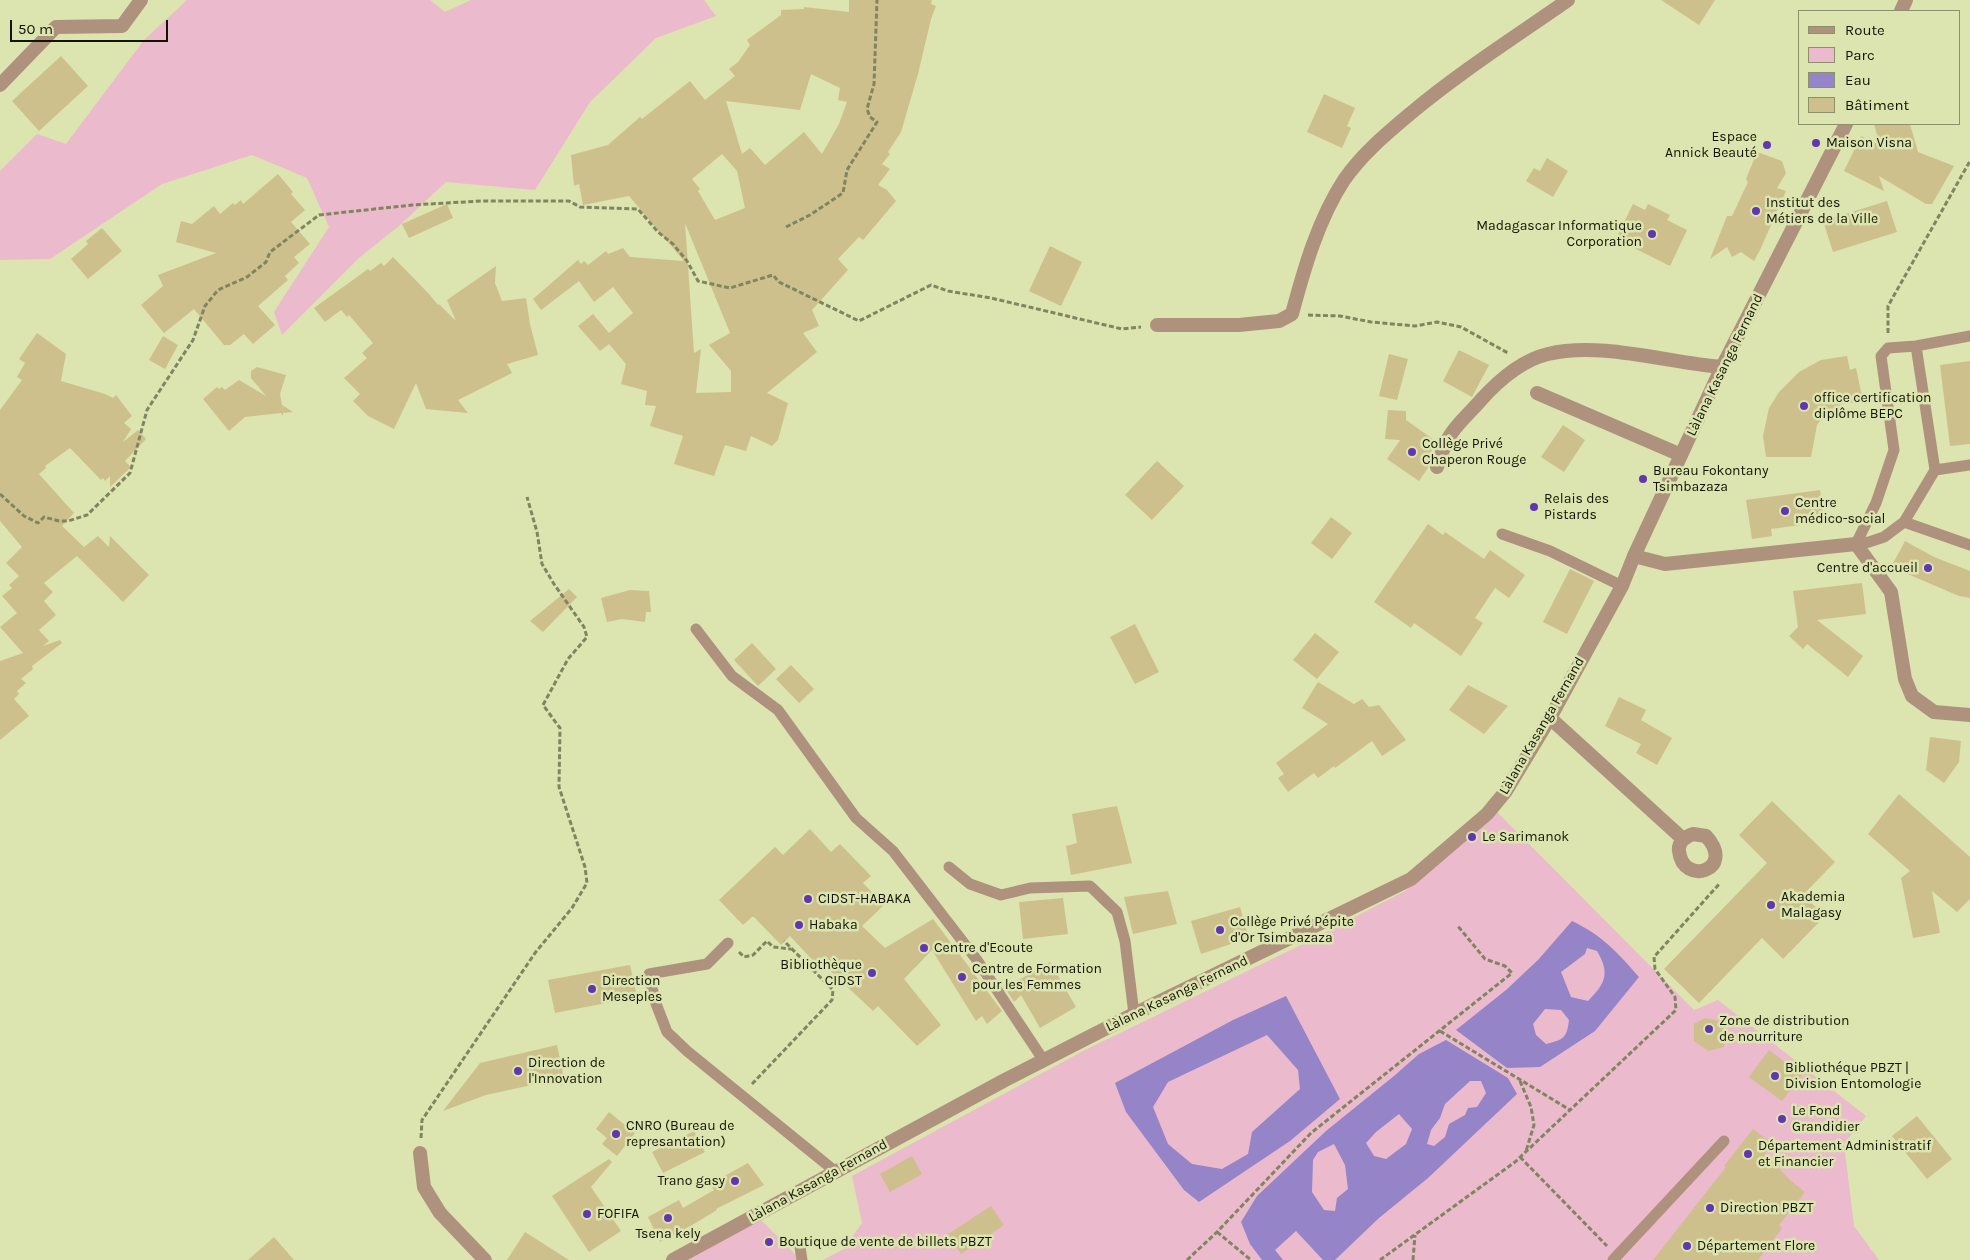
<!DOCTYPE html>
<html>
<head>
<meta charset="utf-8">
<style>
  body { margin:0 }
  #map { position:relative; width:1970px; height:1260px; overflow:hidden; background:#dce4af; font-family:Karla,sans-serif }
  canvas { display:block }
  .legend { position:absolute; left:1798px; top:10px; width:162px; height:115px; box-sizing:border-box; background:#dce4af; border:1px solid #8b916a; margin:0; padding:6px 9px; list-style:none; font-size:15px; color:#121402 }
  .legend li { display:flex; align-items:center; gap:10px; height:25px }
  .legend b { width:25px; border:1px solid #8b916a }
  .scale { position:absolute; left:10px; top:20px; width:158px; height:22px; box-sizing:border-box; border:2px solid #121402; border-top:0; padding-left:6px; font-size:15px; line-height:18px; white-space:nowrap; color:#121402; -webkit-text-stroke:4px #dce4af; paint-order:stroke }
</style>
</head>
<body>
<div id="map">
<canvas width="1970" height="1260"></canvas>
<ul class="legend">
<li><b style="height:6px;background:#af927e"></b>Route</li>
<li><b style="height:14px;background:#ebbacc"></b>Parc</li>
<li><b style="height:14px;background:#9584c8"></b>Eau</li>
<li><b style="height:14px;background:#cec08d"></b>Bâtiment</li>
</ul>
<div class="scale">50 m</div>
</div>
<script>
const context = document.querySelector('canvas').getContext('2d');
context.lineJoin = 'round';
function paint(path, color) { context.fillStyle = color; context.fill(path, 'evenodd'); }
function trace(path, color, width, dash) { context.strokeStyle = color; context.lineWidth = width; context.lineCap = dash ? 'butt' : 'round'; context.setLineDash(dash || []); context.stroke(path); }
function drawText(font, color, halo, rows, align = 'center') {
  context.font = font + ' Karla,sans-serif'; context.lineWidth = 5; context.setLineDash([]); context.textBaseline = 'middle'; context.strokeStyle = halo; context.fillStyle = color; for (const [text, x, y, turn = 0] of rows) {
    context.save(); context.translate(x, y); context.rotate((+turn || 0) * Math.PI / 180); context.textAlign = isNaN(turn) ? turn : align; if (halo) context.strokeText(text, 0, 0); context.fillText(text, 0, 0); context.restore();
  }
}
paint(new Path2D(`
  M187,0H430L445,12L471,0H704L716,16L656,38L590,102L535,190L446,182L399,226L360,257L282,335L274,312L329,227L307,178L252,155L162,184L50,259L0,260V171L37,134L66,144L144,40Z
  M1497,812L1694,1010L1718,1000L1866,1116L1844,1144L1854,1226L1879,1260H823L844,1249L862,1223L852,1176L1083,1051L1305,943L1405,891L1492,819Z
  M761,1220L801,1260H684Z`), '#ebbacc');
paint(new Path2D(`
  M1572,921C1603,936 1617,952 1639,977L1595,1031L1540,1067L1507,1068L1456,1030L1506,990L1538,960ZM1587,948L1597,951C1610,973 1606,983 1588,1001L1571,997L1561,972L1585,954ZM1545,1009L1561,1010L1569,1020C1567,1038 1563,1040 1546,1044L1536,1035L1533,1024Z
  M1286,996L1340,1099L1290,1141L1199,1202L1184,1190L1126,1112L1115,1083L1233,1020ZM1267,1035L1298,1070L1300,1089L1252,1132L1248,1154L1222,1169L1192,1164L1168,1144L1153,1107L1168,1082Z
  M1446,1040L1508,1078L1517,1094L1428,1178L1379,1218L1335,1260H1323L1296,1231L1275,1250L1283,1260H1262L1250,1244L1241,1222L1257,1196L1326,1131L1394,1076L1419,1054ZM1470,1081H1481L1486,1093L1477,1107L1468,1108L1465,1115L1449,1124L1445,1137L1434,1146L1427,1144L1431,1130L1440,1118L1445,1104ZM1399,1114L1412,1129L1406,1144L1386,1159L1374,1156L1366,1143L1376,1132ZM1334,1144L1345,1165L1348,1189L1337,1198L1335,1211L1324,1210L1312,1192L1313,1160L1318,1152Z`), '#9584c8');
paint(new Path2D(`
  M849,0H932L931,4L936,6L931,19L918,74L901,132L888,152L890,154L882,164L890,169L878,185L887,190L896,201L863,240L859,237L838,259L848,270L812,310L819,326L803,333L817,352L767,393L788,403L778,440L772,446L751,436L746,451L725,445L714,476L674,464L683,436L650,426L656,406L645,405L647,391L621,384L626,364L609,344L600,351L578,326L593,314L609,333L633,313L613,287L594,302L579,281L541,310L533,299L578,260L581,264L584,261L588,265L606,251L608,254L623,248L630,257L684,261L629,196L583,205L579,184L574,186L571,155L608,145L640,117L642,119L690,81L705,100L735,76L729,69L738,62L750,45L747,40L781,15V10L804,9V7L849,12ZM811,74L840,88L838,100L847,102L839,124L822,154L804,132L765,165L750,148L742,154L726,101L800,110ZM722,154L737,171L745,208L715,220L698,191L700,189L692,179ZM685,223L730,333L709,345L731,371V392L696,393L701,349L694,353Z
  M1661,0H1715L1699,25Z
  M61,56L88,86L39,131L12,101Z
  M1324,94L1355,108L1347,126L1351,128L1342,148L1307,132Z
  M1874,124H1910L1918,152L1954,166L1932,204H1926L1879,176L1884,191L1844,171L1861,136L1880,145Z
  M1757,152L1782,161L1786,173L1777,188L1786,191L1760,250L1754,261L1741,252L1732,257L1727,247L1710,259L1727,216H1732L1748,182L1746,179Z
  M1547,158L1568,171L1553,197L1526,181L1534,168L1540,171Z
  M278,174L293,192L291,194L305,210L291,222L310,244L294,257L299,263L285,276L288,280L258,306L275,325L253,344L244,334L230,345H224L194,309L164,333L141,305L163,286L158,275L216,253L176,242L181,221L192,224L214,206L220,214L233,203L235,205L241,200L243,204Z
  M1887,201L1897,232L1833,252L1823,221Z
  M447,204L453,218L409,238L402,224Z
  M1633,204L1645,210L1648,204L1670,215L1667,220L1687,230L1670,266L1616,239Z
  M102,228L122,251L88,279L71,259L88,244L86,241Z
  M1050,246L1082,262L1061,306L1029,291Z
  M393,257L429,294L438,305L439,304L456,321L447,300L496,266L495,283L502,301L526,298L530,324L538,355L507,364L512,373L458,400L468,413L426,409L416,383L394,429L368,416L353,401L360,394L344,378L367,358L362,353L373,343L349,315L347,317L341,310L325,322L314,308L368,269L370,271L381,263L384,266Z
  M37,333L66,354L61,381L105,394L113,398L116,395L132,416L124,423L131,429L123,442L138,430L146,439L125,461L131,467L110,487V476L105,481L103,478L101,480L70,448L45,466L46,468L39,474L74,513L62,526L84,547L98,536L109,547L110,536L149,575L123,602L77,556L44,583L53,592L44,601L56,615L39,630L49,641L43,646L60,640L62,643L32,666L33,669L21,679L26,683L17,691L19,694L14,699L29,716L0,740V661L23,653L0,627L17,613L2,596L12,588L9,585L19,576L6,563L22,547L0,521V410L22,380L17,377L25,363L19,359Z
  M163,336L178,345L165,369L149,360Z
  M1459,350L1489,365L1472,397L1443,381Z
  M1389,354L1408,359L1397,400L1379,396Z
  M1847,356L1850,370L1856,368L1863,401L1843,404L1828,411L1817,425L1811,457H1766L1763,436L1769,408L1779,392L1799,372L1821,360Z
  M1970,361V444L1950,446L1940,365Z
  M257,367L286,375L280,394L282,405L293,412L283,413V416L281,413L245,417L229,431L203,399L217,387L219,389L222,387L225,390L239,380L266,396L251,378V371Z
  M1388,410L1406,411V420L1437,442L1426,460L1429,462L1428,468L1419,481L1387,459L1400,440L1385,439Z
  M1563,425L1585,440L1564,472L1541,457Z
  M1157,461L1184,486L1152,520L1125,495Z
  M1820,490L1824,522L1771,529L1772,536L1752,539L1746,500Z
  M1331,517L1352,533L1332,559L1311,543Z
  M1428,524L1443,535L1445,532L1484,559L1490,550L1525,575L1509,598L1495,588L1475,618L1483,623L1461,656L1414,623L1411,628L1374,602Z
  M1905,541L1934,557L1970,571V598L1959,596L1891,567Z
  M1570,569L1594,581L1567,634L1543,622Z
  M1862,583L1866,614L1817,620L1863,656L1848,677L1807,644L1803,649L1789,636L1798,627L1793,591Z
  M569,589L577,597L543,632L530,621Z
  M630,590L649,591L651,612H646L645,622L622,619L607,622L601,598Z
  M1135,624L1159,672L1135,684L1110,637Z
  M1315,633L1339,652L1317,679L1293,660Z
  M752,643L776,669L758,686L734,660Z
  M791,665L814,689L799,703L776,679Z
  M1318,682L1354,704L1362,699L1369,707L1379,705L1406,740L1382,756L1372,741L1335,768L1334,766L1318,778L1314,773L1288,792L1278,778L1284,774L1276,763L1328,724L1302,708Z
  M1468,685L1508,706L1484,734L1449,710Z
  M1619,697L1646,710L1641,720L1672,738L1657,765L1636,753L1641,744L1605,726Z
  M1930,737L1961,741L1959,762L1944,783L1926,770Z
  M1899,794L1970,857V899L1957,912L1932,891L1940,933L1913,938L1901,878L1910,871L1868,834Z
  M1772,801L1835,862L1803,895L1825,916L1783,959L1762,938L1699,1003L1664,969L1767,863L1739,835Z
  M1117,806L1132,863L1071,875L1066,846L1077,843L1072,814Z
  M810,829L831,852L840,844L871,876L863,883L884,905L862,926L885,948L933,919L1002,1011L987,1024L982,1016L976,1021L932,950L904,979L941,1025L917,1046L878,1006L873,1011L823,964L819,967L790,936L781,945L754,917H752L743,925L719,900L775,847L783,855Z
  M1168,891L1177,924L1133,934L1124,897Z
  M1063,898L1068,934L1023,939L1019,902Z
  M1240,907L1249,938L1201,954L1191,921Z
  M1050,962L1076,1007L1040,1028L1021,995L1014,1002L1005,988Z
  M630,965L637,997L555,1013L548,980Z
  M1705,1018L1719,1021L1727,1034L1724,1047L1708,1051L1694,1041V1024Z
  M557,1045L564,1078L486,1095L443,1111L480,1063Z
  M1769,1050L1802,1075L1782,1101L1749,1077Z
  M609,1112L635,1133L617,1156L602,1144L607,1138L596,1129Z
  M1917,1116L1952,1159L1927,1179L1892,1136Z
  M1753,1129L1773,1144L1765,1154L1791,1181L1805,1192L1779,1225L1782,1228L1758,1260H1653L1726,1167L1724,1166Z
  M694,1131L705,1152L663,1173L652,1152Z
  M912,1156L922,1174L890,1192L880,1174Z
  M609,1159L612,1162L591,1187L621,1231L589,1252L552,1196Z
  M748,1163L764,1185L716,1209L717,1210L694,1224L660,1242L648,1217L679,1200L683,1208L714,1190L710,1184Z
  M991,1206L1004,1225L961,1254L948,1234Z
  M525,1232L569,1260H507Z
  M274,1237L294,1260H248Z`), '#cec08d');
trace(new Path2D(`
  M786,227L810,215L843,193L847,170L877,122L870,117L867,109L874,84L877,0
  M1308,315L1340,316L1371,322L1415,326L1437,322L1461,327L1508,353
  M1888,333V306L1970,161
  M0,494L24,516L38,523L44,517L59,521H68L87,515L130,473L147,410L193,340L205,306L218,290L247,277L266,262L270,252L319,215L412,205L481,201H569L580,207L638,209L658,232L673,244L687,261L698,281L730,288L773,275L779,282L859,321L931,285L948,291L991,298L1122,329L1141,327
  M739,952L744,957L753,955L767,941L773,947L791,949
  M1440,1031L1570,1110
  M1520,1081L1531,1107L1534,1125L1526,1151
  M752,1084L832,1000L833,990L784,941
  M421,1138L422,1120L535,953L572,908L587,883L585,867L559,787L560,728L543,705L568,659L587,637L584,627L554,584L542,564L537,532L527,497
  M1520,1157L1607,1246
  M1217,1232L1251,1260
  M1187,1260L1217,1232L1311,1133L1512,973L1505,966L1485,959L1457,925
  M1380,1260L1515,1162L1676,1010L1675,997L1655,969L1654,957L1720,883
  M1413,1260L1415,1235`), '#808560', 3, [5, 2.5]);
trace(new Path2D(`
  M1935,470L1970,465
  M1904,522L1970,545
  M1502,534L1550,551L1622,586
  M1856,544L1876,503L1894,450L1881,356L1888,348L1916,346L1970,336
  M1856,544L1869,542L1884,537L1904,522L1935,470L1916,346
  M696,629L732,676L778,710L856,818L893,851L977,960L1044,1061
  M949,867L970,884L1001,895L1030,888L1090,886L1117,912L1125,941L1134,1014
  M728,943L707,964L649,974L655,1001L667,1032L687,1051L836,1172
  M800,1247L802,1260
  M1613,1260L1724,1141`), '#af927e', 11);
trace(new Path2D(`
  M0,85L56,27L122,26L141,0
  M1157,325H1239L1279,321L1292,314C1304,269 1318,220 1344,180C1362,154 1386,134 1411,113C1460,72 1515,37 1568,0
  M1537,393L1681,455
  M1437,467C1440,458 1443,448 1448,439C1455,425 1470,413 1480,401C1497,382 1522,360 1548,354C1601,341 1668,363 1722,367
  M1634,556L1665,564L1856,544L1891,592L1905,679L1912,696L1934,712L1970,715
  M1550,718L1683,839
  M1693,834L1706,836C1737,870 1683,887 1679,851C1678,842 1685,837 1693,834Z
  M420,1153L424,1187L440,1213L485,1260`), '#af927e', 14);
trace(new Path2D(`
  M1901,11L1906,0
  M673,1260L1005,1080L1134,1014L1411,879L1487,814L1506,791L1550,718L1622,586L1634,556L1722,367L1846,124`), '#af927e', 14);
for (const [x, y, r, color] of [
  [1816,143,5,"#6136ae"],
  [1767,145,5,"#6136ae"],
  [1756,211,5,"#6136ae"],
  [1652,234,5,"#6136ae"],
  [1804,406,5,"#6136ae"],
  [1412,452,5,"#6136ae"],
  [1643,479,5,"#6136ae"],
  [1534,507,5,"#6136ae"],
  [1785,511,5,"#6136ae"],
  [1928,568,5,"#6136ae"],
  [1472,837,5,"#6136ae"],
  [808,899,5,"#6136ae"],
  [1771,905,5,"#6136ae"],
  [799,925,5,"#6136ae"],
  [1220,930,5,"#6136ae"],
  [924,948,5,"#6136ae"],
  [872,973,5,"#6136ae"],
  [962,977,5,"#6136ae"],
  [592,989,5,"#6136ae"],
  [1709,1029,5,"#6136ae"],
  [518,1071,5,"#6136ae"],
  [1775,1076,5,"#6136ae"],
  [1782,1119,5,"#6136ae"],
  [616,1134,5,"#6136ae"],
  [1748,1154,5,"#6136ae"],
  [735,1181,5,"#6136ae"],
  [1710,1208,5,"#6136ae"],
  [587,1214,5,"#6136ae"],
  [668,1218,5,"#6136ae"],
  [769,1242,5,"#6136ae"],
  [1687,1246,5,"#6136ae"]
]) { const dot = new Path2D(); dot.arc(x, y, r, 0, 2 * Math.PI); context.fillStyle = color; context.fill(dot); trace(dot, '#dce4af', 2); }
drawText('14px', '#121402', '#dce4af', [
  ["Espace",1757,137,"right"],
  ["Annick Beauté",1757,153,"right"],
  ["Maison Visna",1826,143],
  ["Institut des",1766,203],
  ["Métiers de la Ville",1766,219],
  ["Madagascar Informatique",1642,226,"right"],
  ["Corporation",1642,242,"right"],
  ["office certification",1814,398],
  ["diplôme BEPC",1814,414],
  ["Collège Privé",1422,444],
  ["Chaperon Rouge",1422,460],
  ["Bureau Fokontany",1653,471],
  ["Tsimbazaza",1653,487],
  ["Relais des",1544,499],
  ["Pistards",1544,515],
  ["Centre",1795,503],
  ["médico-social",1795,519],
  ["Centre d'accueil",1918,568,"right"],
  ["Le Sarimanok",1482,837],
  ["Akademia",1781,897],
  ["Malagasy",1781,913],
  ["CIDST-HABAKA",818,899],
  ["Collège Privé Pépite",1230,922],
  ["d'Or Tsimbazaza",1230,938],
  ["Habaka",809,925],
  ["Centre d'Ecoute",934,948],
  ["Bibliothèque",862,965,"right"],
  ["CIDST",862,981,"right"],
  ["Centre de Formation",972,969],
  ["pour les Femmes",972,985],
  ["Direction",602,981],
  ["Meseples",602,997],
  ["Zone de distribution",1719,1021],
  ["de nourriture",1719,1037],
  ["Direction de",528,1063],
  ["l'Innovation",528,1079],
  ["Bibliothéque PBZT |",1785,1068],
  ["Division Entomologie",1785,1084],
  ["Le Fond",1792,1111],
  ["Grandidier",1792,1127],
  ["CNRO (Bureau de",626,1126],
  ["represantation)",626,1142],
  ["Département Administratif",1758,1146],
  ["et Financier",1758,1162],
  ["Trano gasy",725,1181,"right"],
  ["Direction PBZT",1720,1208],
  ["FOFIFA",597,1214],
  ["Tsena kely",668,1234,"center"],
  ["Boutique de vente de billets PBZT",779,1242],
  ["Département Flore",1697,1246]
], 'left');
drawText('14px', '#121402', '#dce4af', [
  ["Làlana Kasanga Fernand",1725,365,-64],
  ["Làlana Kasanga Fernand",1542,726,-60],
  ["Làlana Kasanga Fernand",1177,994,-26],
  ["Làlana Kasanga Fernand",818,1181,-29]
]);
</script>
</body>
</html>
